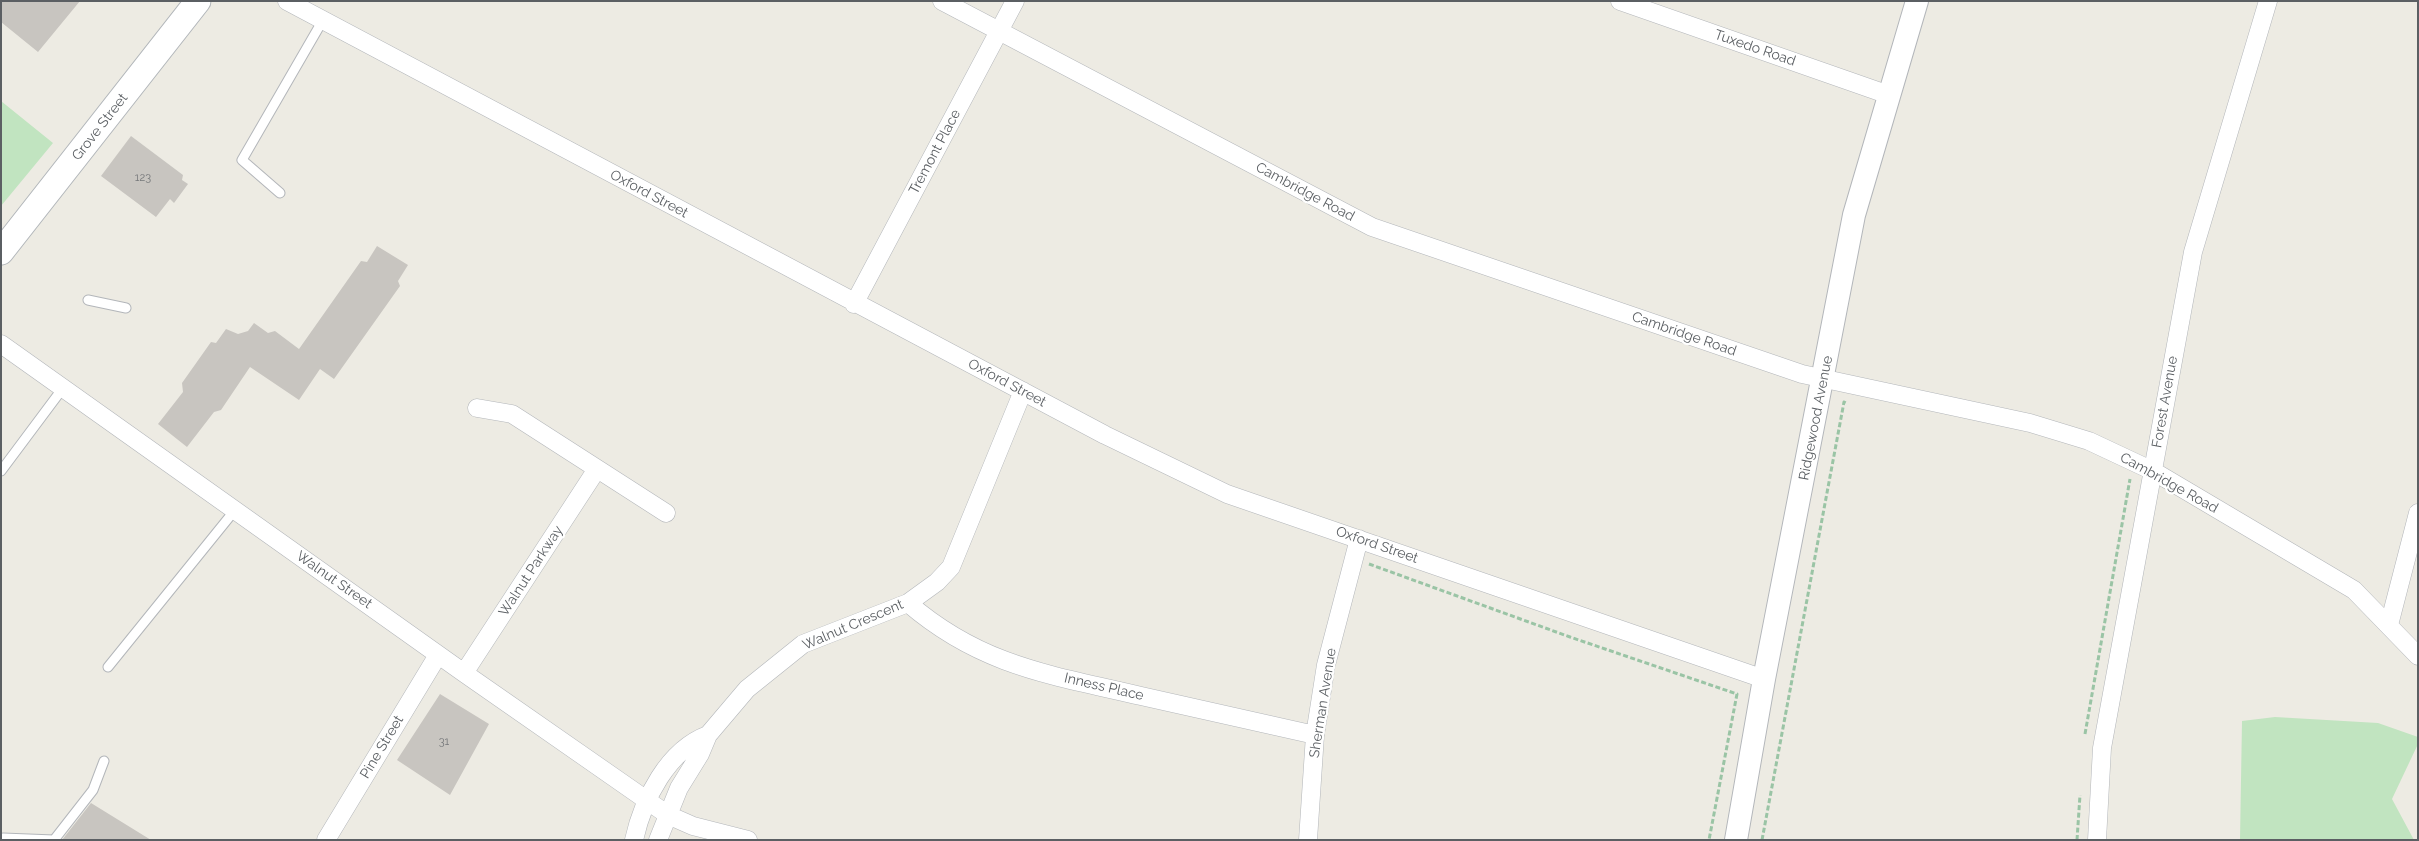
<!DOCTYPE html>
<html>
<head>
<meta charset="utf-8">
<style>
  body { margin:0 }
  #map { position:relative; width:2419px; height:841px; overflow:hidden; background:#edebe3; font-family:Raleway,sans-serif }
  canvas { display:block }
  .frame { position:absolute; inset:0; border:2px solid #5b5f63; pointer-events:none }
</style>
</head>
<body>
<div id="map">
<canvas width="2419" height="841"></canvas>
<div class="frame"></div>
</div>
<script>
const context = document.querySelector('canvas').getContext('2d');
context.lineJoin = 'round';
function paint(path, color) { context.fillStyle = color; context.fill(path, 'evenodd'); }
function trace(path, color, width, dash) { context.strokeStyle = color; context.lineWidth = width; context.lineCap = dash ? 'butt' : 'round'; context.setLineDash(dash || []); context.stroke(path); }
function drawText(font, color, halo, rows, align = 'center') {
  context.font = font + ' Raleway,sans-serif'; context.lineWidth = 4.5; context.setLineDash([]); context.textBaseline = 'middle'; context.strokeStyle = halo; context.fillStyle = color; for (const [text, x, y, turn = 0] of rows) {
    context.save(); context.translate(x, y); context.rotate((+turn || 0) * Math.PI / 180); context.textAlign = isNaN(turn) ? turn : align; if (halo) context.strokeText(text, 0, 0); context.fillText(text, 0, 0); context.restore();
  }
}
paint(new Path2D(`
  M1,101L53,143L1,206Z
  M2275,717L2378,723L2418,737V744L2392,799L2414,840H2240L2242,721Z`), '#c1e4c0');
paint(new Path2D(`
  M1,1H80L38,52L1,22Z
  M131,136L183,175L182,180L188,184L174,203L170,199L156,217L101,176Z
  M377,246L408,265L398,281L400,286L334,379L320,369L299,400L250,367L221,410L214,412L187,447L158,424L183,392L182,383L211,342L216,343L226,329L238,334L248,331L254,323L268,333L275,331L299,349L361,261L367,262Z
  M440,694L489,724L450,795L397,760Z
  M91,803L151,840H62Z`), '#c8c5c0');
const service = new Path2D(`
  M280,193L242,160L323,20
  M88,300L126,308
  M1,471L63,388
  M108,667L235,510
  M3,838L54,840L93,790L104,761`);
const minor = new Path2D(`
  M287,1L1105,435L1227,494L1764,679
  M942,1L1372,227L1802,374L2030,423L2089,441L2153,471L2354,590L2418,656
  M1620,1L1889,95
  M854,304L1015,1
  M1,344L464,673L668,815L693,826L748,840
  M477,408L512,414L666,513
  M908,603C981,666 1051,675 1141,696C1199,709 1257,722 1315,735
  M2389,625L2418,513
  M464,673L597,469
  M326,840L438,655
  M634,840C643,799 668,750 708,735
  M658,840L679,788L700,754L708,735L747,689L803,644L908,603L937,582L951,567L1023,391
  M1308,840L1315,735L1326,665L1359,539
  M2097,840L2102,748L2193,252L2268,1`);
const tertiary = new Path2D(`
  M1736,840L1764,679L1854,215L1917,1`);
const secondary = new Path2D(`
  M1,252L198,1`);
trace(service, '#b3b6ba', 11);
trace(minor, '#b3b6ba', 19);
trace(tertiary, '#b3b6ba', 24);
trace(secondary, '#b2b6ba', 27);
trace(new Path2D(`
  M1369,564L1570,637L1737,694L1709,840
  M2085,734L2130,479
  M1762,840L1844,402L1846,403
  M2077,840L2080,795`), '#9ac4a5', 3, [5, 2.5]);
trace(service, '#fff', 9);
trace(minor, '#fff', 18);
trace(tertiary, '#fff', 22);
trace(secondary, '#fff', 25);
drawText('11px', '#76787a', null, [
  ["123",143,178],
  ["31",444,742]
]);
drawText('14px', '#5b5f63', '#fff', [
  ["Tuxedo Road",1755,48,19],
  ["Grove Street",100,127,-52],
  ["Tremont Place",935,152,-62],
  ["Cambridge Road",1305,192,28],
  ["Oxford Street",649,194,28],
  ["Cambridge Road",1684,334,19],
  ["Oxford Street",1007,383,28],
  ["Forest Avenue",2165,402,-80],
  ["Ridgewood Avenue",1816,418,-79],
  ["Cambridge Road",2169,483,29],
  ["Oxford Street",1377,545,19],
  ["Walnut Parkway",531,571,-57],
  ["Walnut Street",334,580,35],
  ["Walnut Crescent",853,625,-23],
  ["Inness Place",1104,687,13],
  ["Sherman Avenue",1323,703,-81],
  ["Pine Street",382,747,-59]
]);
</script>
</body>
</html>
